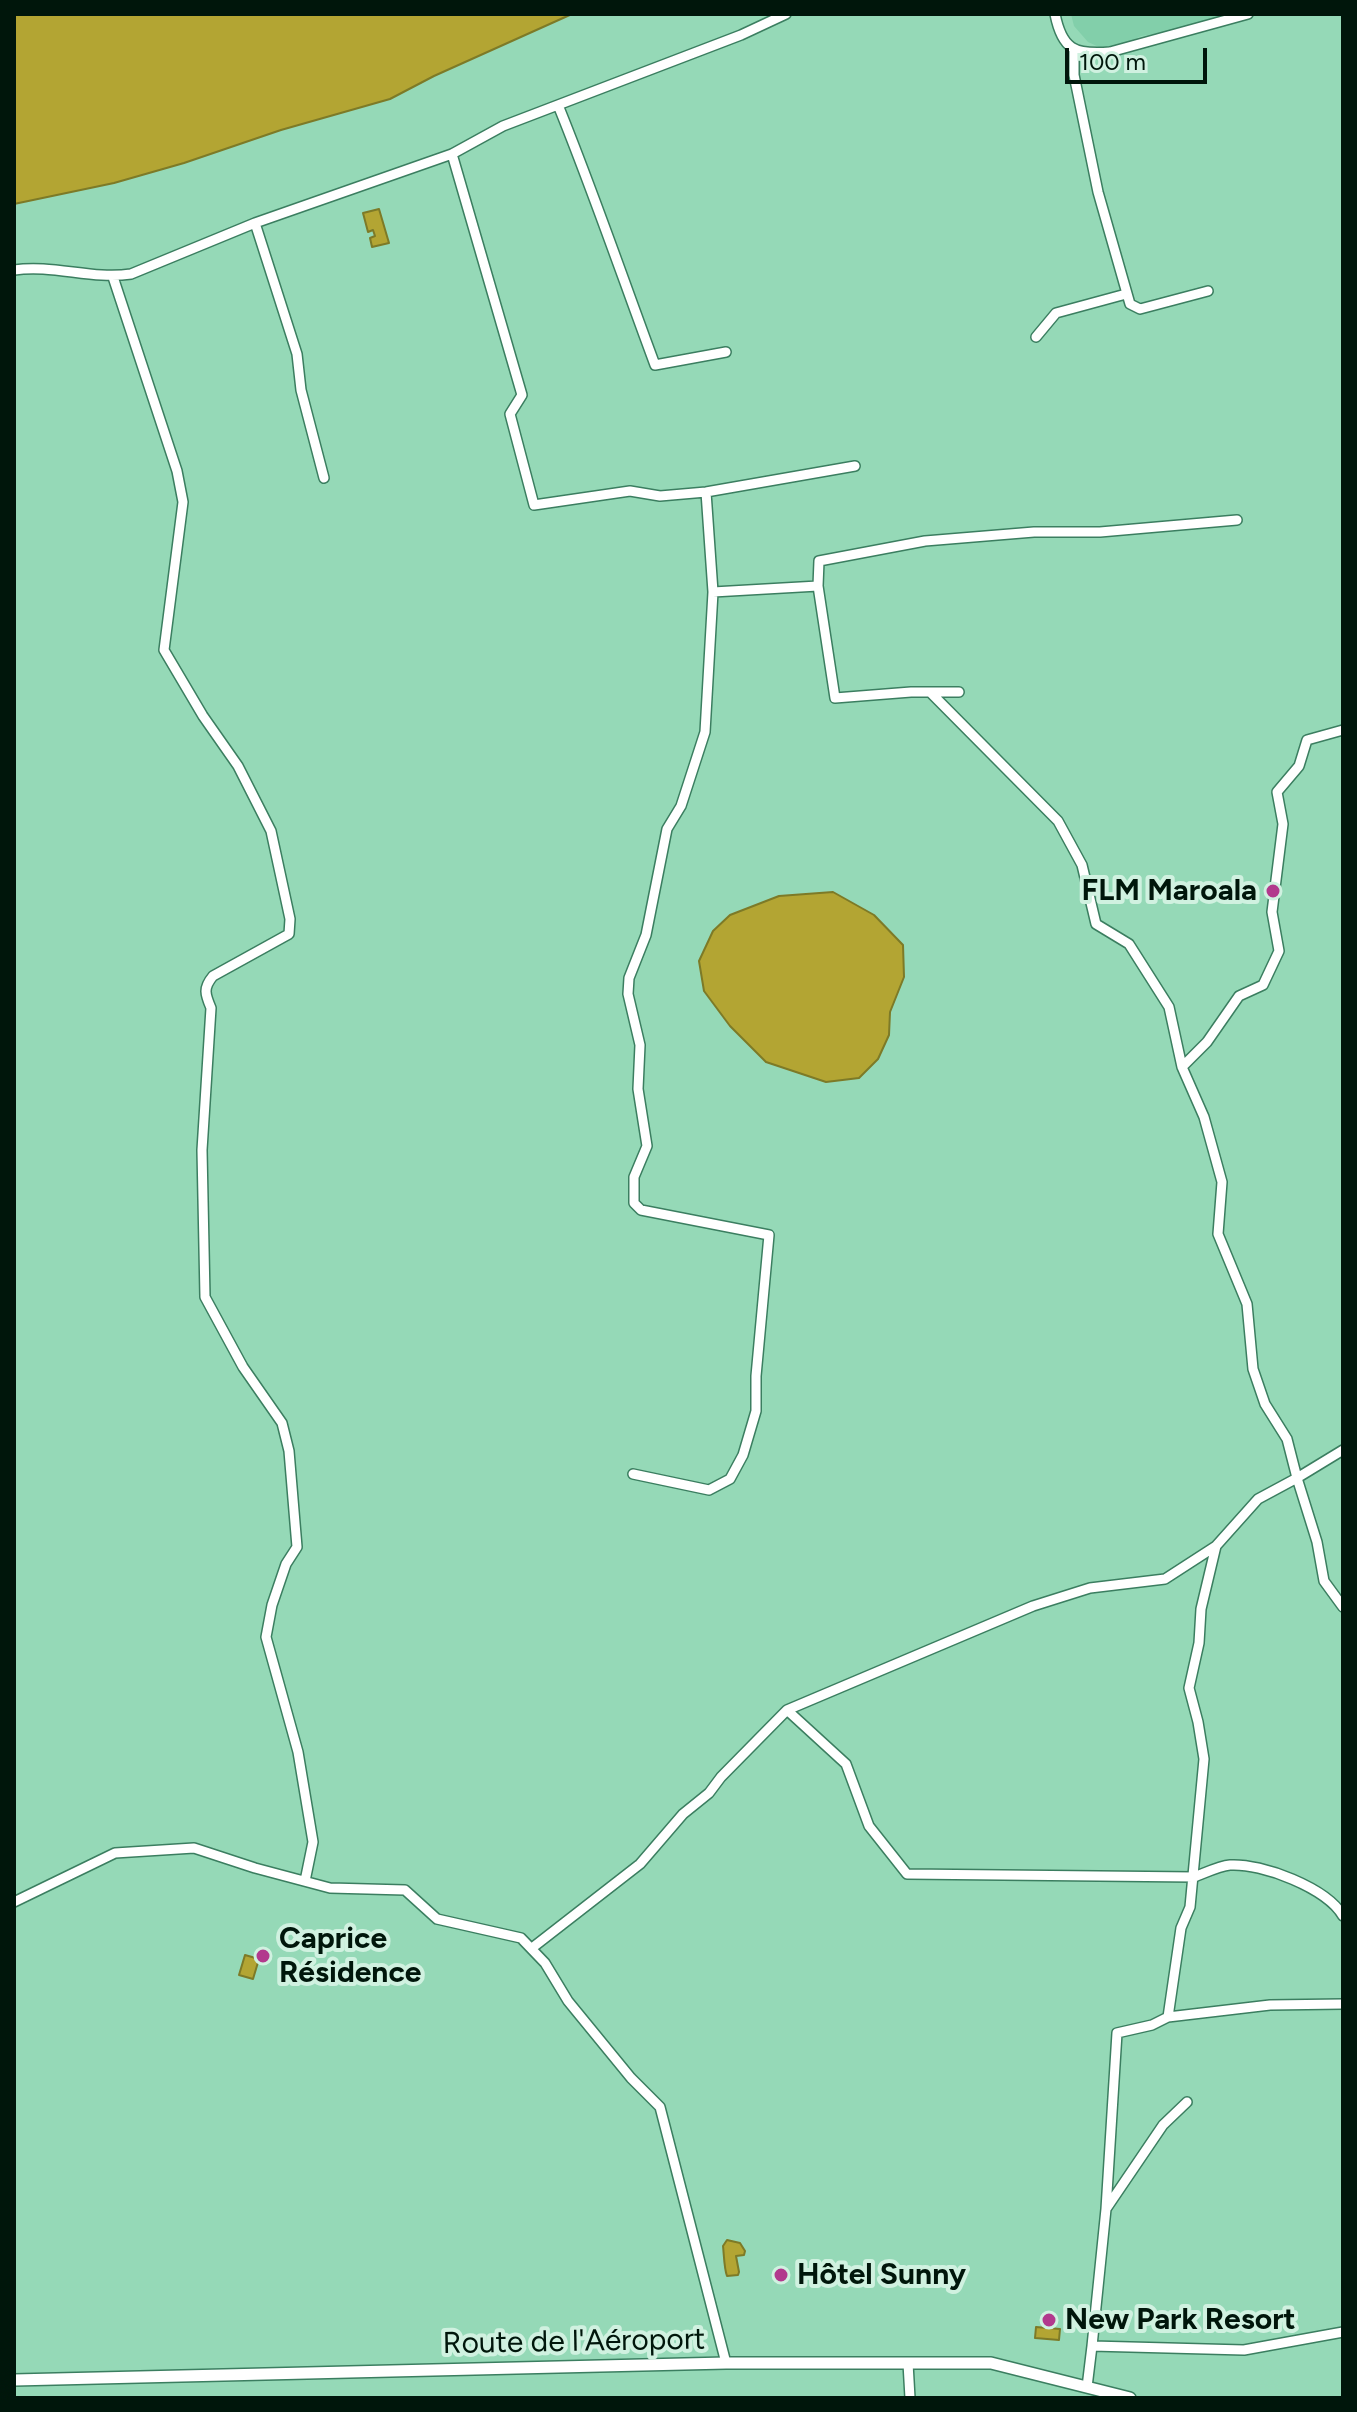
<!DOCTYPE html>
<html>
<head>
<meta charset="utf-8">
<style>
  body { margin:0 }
  #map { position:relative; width:1357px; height:2412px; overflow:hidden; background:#95d9b7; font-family:Figtree,sans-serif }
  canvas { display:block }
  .frame { position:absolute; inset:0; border:16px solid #00160b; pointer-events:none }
  .scale { position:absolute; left:1065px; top:48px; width:142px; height:36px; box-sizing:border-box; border:4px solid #00160b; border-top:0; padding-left:10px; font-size:24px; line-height:28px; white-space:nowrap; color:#00160b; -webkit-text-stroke:6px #d0f1e0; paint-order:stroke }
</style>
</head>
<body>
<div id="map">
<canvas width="1357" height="2412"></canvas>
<div class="frame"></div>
<div class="scale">100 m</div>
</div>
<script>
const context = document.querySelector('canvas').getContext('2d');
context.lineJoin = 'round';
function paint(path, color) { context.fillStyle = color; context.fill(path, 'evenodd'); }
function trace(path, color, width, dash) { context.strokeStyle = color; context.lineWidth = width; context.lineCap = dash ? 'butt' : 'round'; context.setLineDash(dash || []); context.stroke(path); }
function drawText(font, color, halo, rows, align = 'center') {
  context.font = font + ' Figtree,sans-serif'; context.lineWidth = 8; context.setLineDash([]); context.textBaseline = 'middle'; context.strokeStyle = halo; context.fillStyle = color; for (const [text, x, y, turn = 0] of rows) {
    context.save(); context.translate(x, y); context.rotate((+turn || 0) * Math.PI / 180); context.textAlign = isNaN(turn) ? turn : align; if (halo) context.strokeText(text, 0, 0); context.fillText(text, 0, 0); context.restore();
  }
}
paint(new Path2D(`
  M1071,14H1248L1192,28L1141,36L1110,52L1088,42L1074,26Z`), '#82cfaa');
const water = new Path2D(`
  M14,14H572L434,76L390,99L281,130L184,163L114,183L14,204Z
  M379,209L389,243L372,247L370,238L375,236L373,230L368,232L363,213Z
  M833,892L874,915L903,945L904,977L890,1012L889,1035L878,1059L859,1078L826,1082L766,1062L730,1026L704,991L699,961L713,931L730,915L779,896Z
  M245,1955L259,1959L253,1979L239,1975Z
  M727,2240L740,2243L745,2251L744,2255L736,2256L739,2272L738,2275L727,2276C724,2268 724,2254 723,2246Z
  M1036,2327L1060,2329L1059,2340L1035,2338Z`);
paint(water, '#b3a533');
trace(water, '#7d7a27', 2);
const minor = new Path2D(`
  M1055,14C1062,49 1074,55 1110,52L1248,14
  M1074,50V75L1098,192L1130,304L1140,309L1208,291
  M558,105C593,191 623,279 655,365L726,352
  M452,154L522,395L510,414L534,505L630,491L660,496L706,492L855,466
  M255,223L297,354L301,390L324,478
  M14,270C53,264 92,280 131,274L255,223L452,154L503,126L741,35L786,14
  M113,277L177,471L183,502L164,650L203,716L238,766L271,831L290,919L289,934L213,976C203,988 205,994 211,1008L202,1150L205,1297L243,1367L282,1423L289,1451L297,1547L286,1564L272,1605L266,1637L298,1752L313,1842L305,1881
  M1036,337L1056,313L1126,294
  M706,492L713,592L818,586L835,698L911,692H959
  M818,586L819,561L925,541L1034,532H1100L1237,520
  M930,692L1058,821L1082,865L1096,924L1129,944L1169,1007L1182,1067L1204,1117L1222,1182L1218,1234L1247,1304L1253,1369L1265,1404L1287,1439L1297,1478L1258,1499L1216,1546L1165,1579L1090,1588L1033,1606L787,1710L846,1764L869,1826L907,1874L1194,1877C1205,1873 1219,1866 1230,1865C1262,1863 1327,1888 1343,1916
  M1182,1067L1207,1042L1239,996L1263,985L1279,951L1272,912L1283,824L1277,792L1299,766L1307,740L1343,730
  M1343,1450L1297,1478L1317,1542L1324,1581L1343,1607
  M633,1474L709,1490L730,1479L743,1455L756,1411V1376L769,1235L641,1210L634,1203V1177L647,1146L638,1089L640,1045L628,994L629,978L646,935L667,829L681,806L705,732L713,592
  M14,1902L115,1853L194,1848L255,1868L330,1888L405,1890L437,1919L521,1938L545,1963L568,2001L631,2078L660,2107L726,2363
  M532,1948L640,1864L683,1814L709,1793L721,1777L787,1710
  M1168,2017L1270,2005L1343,2004
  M1106,2209L1117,2033L1152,2025L1168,2017L1181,1928L1190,1907L1204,1759L1198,1722L1189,1688L1199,1643L1201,1609L1216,1546
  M1092,2346L1106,2209L1163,2125L1187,2102
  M908,2363L910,2398
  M1087,2387L1092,2346L1244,2350L1343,2332`);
const major = new Path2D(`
  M14,2380L726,2363H991L1130,2398`);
trace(minor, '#3b7e60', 12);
trace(major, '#3b7e60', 14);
trace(minor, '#fff', 9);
trace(major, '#fff', 11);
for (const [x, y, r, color] of [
  [1273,891,8,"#b2398d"],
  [263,1956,8,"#b2398d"],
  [781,2275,8,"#b2398d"],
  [1049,2320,8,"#b2398d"]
]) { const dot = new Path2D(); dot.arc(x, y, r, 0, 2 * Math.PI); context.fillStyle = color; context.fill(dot); trace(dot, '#d0f1e0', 3); }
drawText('bold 30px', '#00160b', '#d0f1e0', [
  ["FLM Maroala",1257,891,"right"],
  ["Caprice",279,1939],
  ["Résidence",279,1973],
  ["Hôtel Sunny",797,2275],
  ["New Park Resort",1065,2320]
], 'left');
drawText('30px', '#00160b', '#d0f1e0', [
  ["Route de l'Aéroport",574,2342,-1]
]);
</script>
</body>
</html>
